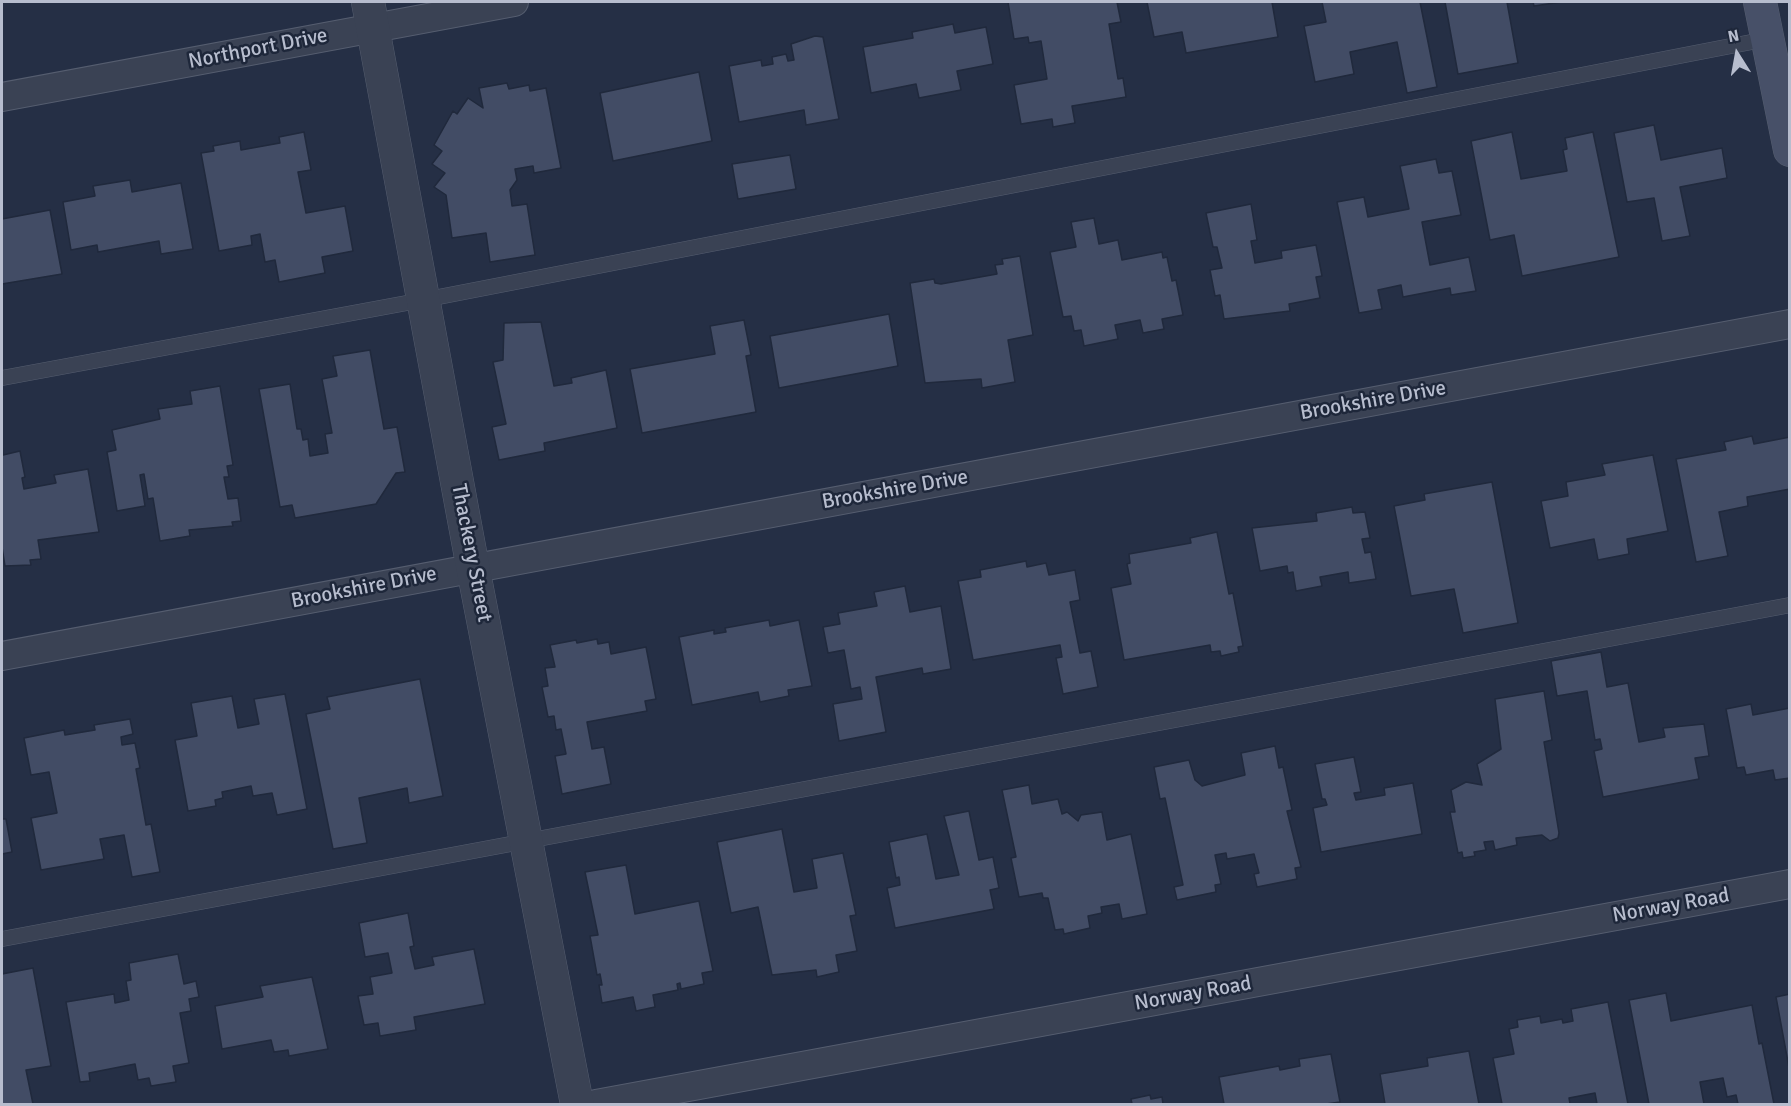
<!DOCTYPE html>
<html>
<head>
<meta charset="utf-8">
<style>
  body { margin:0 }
  #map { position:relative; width:1791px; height:1106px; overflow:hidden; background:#252f45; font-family:Signika,sans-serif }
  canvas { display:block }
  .frame { position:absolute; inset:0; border:3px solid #b7bdce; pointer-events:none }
  .north { position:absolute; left:1707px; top:24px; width:60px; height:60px; -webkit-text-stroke:4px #1e273a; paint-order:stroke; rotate:349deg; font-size:16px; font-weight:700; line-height:24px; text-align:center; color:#b7bdce }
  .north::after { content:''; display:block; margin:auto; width:21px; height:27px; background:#b7bdce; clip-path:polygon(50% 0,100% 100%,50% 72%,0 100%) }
</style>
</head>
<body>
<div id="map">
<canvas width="1791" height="1106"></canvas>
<div class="frame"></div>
<div class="north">N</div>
</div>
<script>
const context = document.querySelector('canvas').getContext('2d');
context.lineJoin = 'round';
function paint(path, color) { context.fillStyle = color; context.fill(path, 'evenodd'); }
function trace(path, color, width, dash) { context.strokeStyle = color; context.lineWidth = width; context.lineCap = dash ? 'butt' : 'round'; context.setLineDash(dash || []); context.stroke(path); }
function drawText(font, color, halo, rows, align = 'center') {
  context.font = font + ' Signika,sans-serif'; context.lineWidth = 5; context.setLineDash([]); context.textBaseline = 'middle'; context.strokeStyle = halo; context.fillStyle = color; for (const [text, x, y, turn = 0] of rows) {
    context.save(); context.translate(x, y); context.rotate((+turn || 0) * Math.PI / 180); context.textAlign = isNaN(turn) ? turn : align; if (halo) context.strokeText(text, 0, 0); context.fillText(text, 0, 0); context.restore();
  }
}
const building = new Path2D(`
  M1008,2H1117L1121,22L1109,24L1118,79L1123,78L1126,97L1072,106L1075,123L1053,127L1052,119L1021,124L1014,85L1047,79L1041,41L1029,43L1028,37L1014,39Z
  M1147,2H1272L1278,37L1186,53L1182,32L1154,37Z
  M1322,2H1420L1437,87L1407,93L1397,42L1350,52L1354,74L1315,82L1304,26L1326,22Z
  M1445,2H1507L1518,63L1458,74Z
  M1533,2H1561L1534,6Z
  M953,24L955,33L986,27L993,64L957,71L961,90L919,98L916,84L871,93L863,47L913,38L912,32Z
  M815,36L823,37L839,119L806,125L804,110L739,122L729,66L761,60L762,66L773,64L772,57L786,54L788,61L794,60L791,44Z
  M699,72L712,141L613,161L600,93Z
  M507,83L509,89L529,85L530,91L546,88L561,168L534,173L533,166L515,169L517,180L510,190L512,206L527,204L535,255L490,262L486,233L452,238L446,195L434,187L445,173L432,164L442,151L434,145L453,111L457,114L468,98L483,108L479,88Z
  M1654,125L1661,160L1722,148L1727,178L1680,187L1690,236L1662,241L1654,198L1627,202L1614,133Z
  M304,132L311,170L298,172L306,213L345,206L353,251L322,257L325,273L279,282L275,260L265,262L260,234L251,236L252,245L219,251L201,153L214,151L213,146L240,141L241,150L280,143L279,137Z
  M1512,132L1521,179L1567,171L1563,150L1567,149L1565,138L1593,132L1619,257L1522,276L1514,235L1490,240L1471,141Z
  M790,155L796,189L738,199L732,164Z
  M1436,159L1439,173L1452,171L1461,215L1422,222L1430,265L1469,257L1476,291L1451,295L1450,288L1403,297L1401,285L1378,290L1382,309L1359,313L1337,202L1364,197L1368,217L1409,209L1400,166Z
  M130,180L132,192L181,183L193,249L161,254L159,241L98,252L97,245L71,250L63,202L95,196L93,186Z
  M1251,204L1257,240L1251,241L1255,263L1282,258L1281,251L1316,245L1322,276L1316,277L1320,298L1289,304L1290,311L1224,319L1220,295L1215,296L1210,270L1222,268L1217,247H1213L1206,213Z
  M50,210L62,274L2,284V219Z
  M1094,218L1099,244L1118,240L1122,260L1162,252L1163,258L1167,257L1172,281L1176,280L1183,315L1162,319L1164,329L1143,333L1140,320L1115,325L1118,339L1084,346L1081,330L1074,331L1071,316L1063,317L1050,252L1076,247L1071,222Z
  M1020,256L1033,335L1008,340L1015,382L982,388L981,379L925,383L910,283L934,279L935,283L941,284L997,274L995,265L1003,264L1002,259Z
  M889,314L898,366L779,388L770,336Z
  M744,320L751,355L746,356L756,412L642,433L630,369L715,354L710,326Z
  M541,322L554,386L572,383L571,378L606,370L617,428L544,443L545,451L499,460L492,427L506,424L493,362L503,360L504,323Z
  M370,350L384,429L397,427L405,472L396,473L376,504L295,518L292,505L280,507L259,389L290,384L297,429H301L303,440L308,439L310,456L328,453L325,434L332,433L322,379L337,376L333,356Z
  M220,386L233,465L227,466L229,477H224L228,499L238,498L241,521L232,522L233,526L189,530L190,536L160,541L153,498L148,499L144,474L140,475L145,506L117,511L107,452L116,450L112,430L160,419L158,409L192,404L190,391Z
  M1752,436L1754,444L1790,437V489L1747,497L1748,506L1719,512L1728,556L1696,562L1676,459L1726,450L1724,442Z
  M2,446L3,455L20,451L25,477L22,478L24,489L56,483L54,475L88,469L99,532L38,540L41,559L30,560L31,565L5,566L2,547Z
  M1653,455L1668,531L1627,539L1629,554L1598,560L1594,539L1550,548L1541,501L1568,496L1566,482L1605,475L1602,464Z
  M1492,482L1518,623L1463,633L1454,589L1411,596L1394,506L1425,500L1424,494Z
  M1352,507L1353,513L1365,512L1370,538L1362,539L1365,553L1371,552L1376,579L1349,583L1348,572L1320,577L1322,586L1296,591L1293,572L1288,573L1287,566L1260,571L1252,528L1317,521L1316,513Z
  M1217,532L1229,594L1233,593L1243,646L1238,647L1239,652L1221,656L1220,651L1211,652L1210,645L1124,660L1111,588L1131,584L1127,564L1130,563L1129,554L1191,543L1190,538Z
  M1026,561L1027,567L1046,563L1049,575L1075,570L1080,600L1070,602L1080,653L1091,651L1098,687L1063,694L1056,658L1062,657L1060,645L973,660L958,581L981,577L980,570Z
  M905,586L910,612L941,606L951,669L923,674L922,668L876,677L886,732L839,741L833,704L862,699L860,687L851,689L844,650L828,653L823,627L840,624L838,613L877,606L874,592Z
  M769,620L770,626L799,620L812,686L788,690L789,696L760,702L758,692L692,705L679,637L714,630V634L726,632L725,628Z
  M597,639L598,644L609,642L611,654L646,647L656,699L645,701L647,711L587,722L592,749L604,747L611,784L562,794L555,756L566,754L561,729L556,730L554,716L548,717L542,687L548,686L545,668L555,667L550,645L576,640L577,643Z
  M1601,652L1607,687L1628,683L1639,742L1665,737L1663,728L1704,724L1709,756L1695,758L1699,779L1603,797L1594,751L1602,749L1600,739L1595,740L1587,691L1557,696L1551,661Z
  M420,679L443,796L409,803L407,788L359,798L367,843L333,849L306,714L330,709L327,697Z
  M1544,691L1552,740L1544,742L1559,833L1558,838L1550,841L1542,835L1516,838L1517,845L1495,850L1493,841L1484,842L1486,850L1474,852L1475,856L1463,858L1462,852L1458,853L1450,812H1455L1451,790L1466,782L1482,785L1477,764L1501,749L1495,699Z
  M285,694L307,809L277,815L272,793L253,796L251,786L222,792L223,798L215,800L216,806L188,811L175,740L197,736L191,703L232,696L238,728L259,724L254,699Z
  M1751,704L1753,715L1790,708V778L1775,780L1773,770L1746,775L1744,767L1737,768L1726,709Z
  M130,719L133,734L121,737L122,745L135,743L140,768L136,769L146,825L151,824L160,872L132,877L124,835L100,839L104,859L41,870L31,818L57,813L49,772L31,775L24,738L64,730L65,735L95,730L94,725Z
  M1275,746L1279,768L1283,767L1292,810L1287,811L1301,867L1295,868L1297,879L1257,887L1254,874L1259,873L1254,854L1227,859L1226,853L1215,855L1221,884L1215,885L1216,892L1177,900L1174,887L1183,885L1165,798L1160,799L1154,767L1189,760L1195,780L1202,786L1245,775L1241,753Z
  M1354,757L1361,792L1354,793L1356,800L1385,795L1384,788L1413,783L1422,834L1321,852L1313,808L1327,805L1325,799H1322L1315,764Z
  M1029,785L1032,804L1058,799L1062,814L1067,812L1078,821L1081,815L1102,812L1107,840L1131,834L1147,914L1122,919L1119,904L1101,907L1102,913L1088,916L1090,928L1064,934L1063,929L1055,930L1048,898H1043L1042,893L1019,897L1011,858L1016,857L1002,790Z
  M969,811L979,860L993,857L999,888L990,890L994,909L895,928L887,888L900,885L899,877L896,878L889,842L927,834L936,879L959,875L944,816Z
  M2,819H6L12,852L2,854Z
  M782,829L794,892L817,888L812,859L843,853L856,915L850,916L857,951L836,955L839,972L817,977L816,970L772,975L758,907L731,913L717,842Z
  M626,865L635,914L699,901L713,971L702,973L704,984L681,989L680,983L677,984L678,990L653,995L655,1007L636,1011L633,997L602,1003L599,985H602L600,974L597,975L590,936L598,935L585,872Z
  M408,913L414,946L410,947L415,969L434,965L432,957L474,949L485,1004L414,1017L416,1030L380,1036L378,1023L364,1025L358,996L373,994L370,977L392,973L388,953L365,957L359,923Z
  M178,954L184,984L196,981L199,997L189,999L191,1011L180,1013L189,1063L173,1066L176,1082L151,1086L149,1078L138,1080L135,1064L89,1073L90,1081L80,1082L66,1002L114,994L115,1003L129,1000L126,981L131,980L129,963Z
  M33,968L51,1066L26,1070L33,1104H2V974Z
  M312,977L328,1049L289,1056L288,1050L274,1052L271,1040L222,1049L215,1006L263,997L260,986Z
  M1666,993L1671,1021L1752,1005L1759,1044L1762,1043L1774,1104H1738L1736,1095L1727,1097L1723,1078L1700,1082L1704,1104H1649L1629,1000Z
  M1790,994V1073L1776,997Z
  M1608,1002L1628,1104H1597L1595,1093L1569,1098L1570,1104H1502L1493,1058L1514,1054L1509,1029L1518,1027L1517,1020L1540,1016L1541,1023L1562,1019L1563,1023L1573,1021L1571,1009Z
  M1469,1051L1479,1104H1385L1380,1074L1428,1066L1427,1058Z
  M1331,1054L1340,1102L1326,1104H1224L1219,1077L1279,1066L1280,1070L1300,1066L1299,1059Z
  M1150,1095L1151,1099L1162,1097L1163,1104H1132L1131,1099Z`);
paint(building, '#424c65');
trace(building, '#20293c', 1.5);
const service = new Path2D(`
  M2,378L423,300L1767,39
  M2,939L1790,605`);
const minor = new Path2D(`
  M2,97L514,2
  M2,656L1790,324
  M596,1104L1790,884`);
const tertiary = new Path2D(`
  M368,2L473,568L577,1104`);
const secondary = new Path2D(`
  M1760,2L1790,150`);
trace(service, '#555d6f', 16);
trace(minor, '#555d6f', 30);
trace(tertiary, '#555d6f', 34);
trace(secondary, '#555d6f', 34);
trace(service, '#3a4254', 15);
trace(minor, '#3a4254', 28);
trace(tertiary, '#3a4254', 33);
trace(secondary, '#475068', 33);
drawText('21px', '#b7bdce', '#1e273a', [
  ["Northport Drive",258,49,-11],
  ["Brookshire Drive",1373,401,-10],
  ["Brookshire Drive",895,490,-10],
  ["Thackery Street",471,553,79],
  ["Brookshire Drive",364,588,-11],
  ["Norway Road",1671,906,-10],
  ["Norway Road",1193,994,-10]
]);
</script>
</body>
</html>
